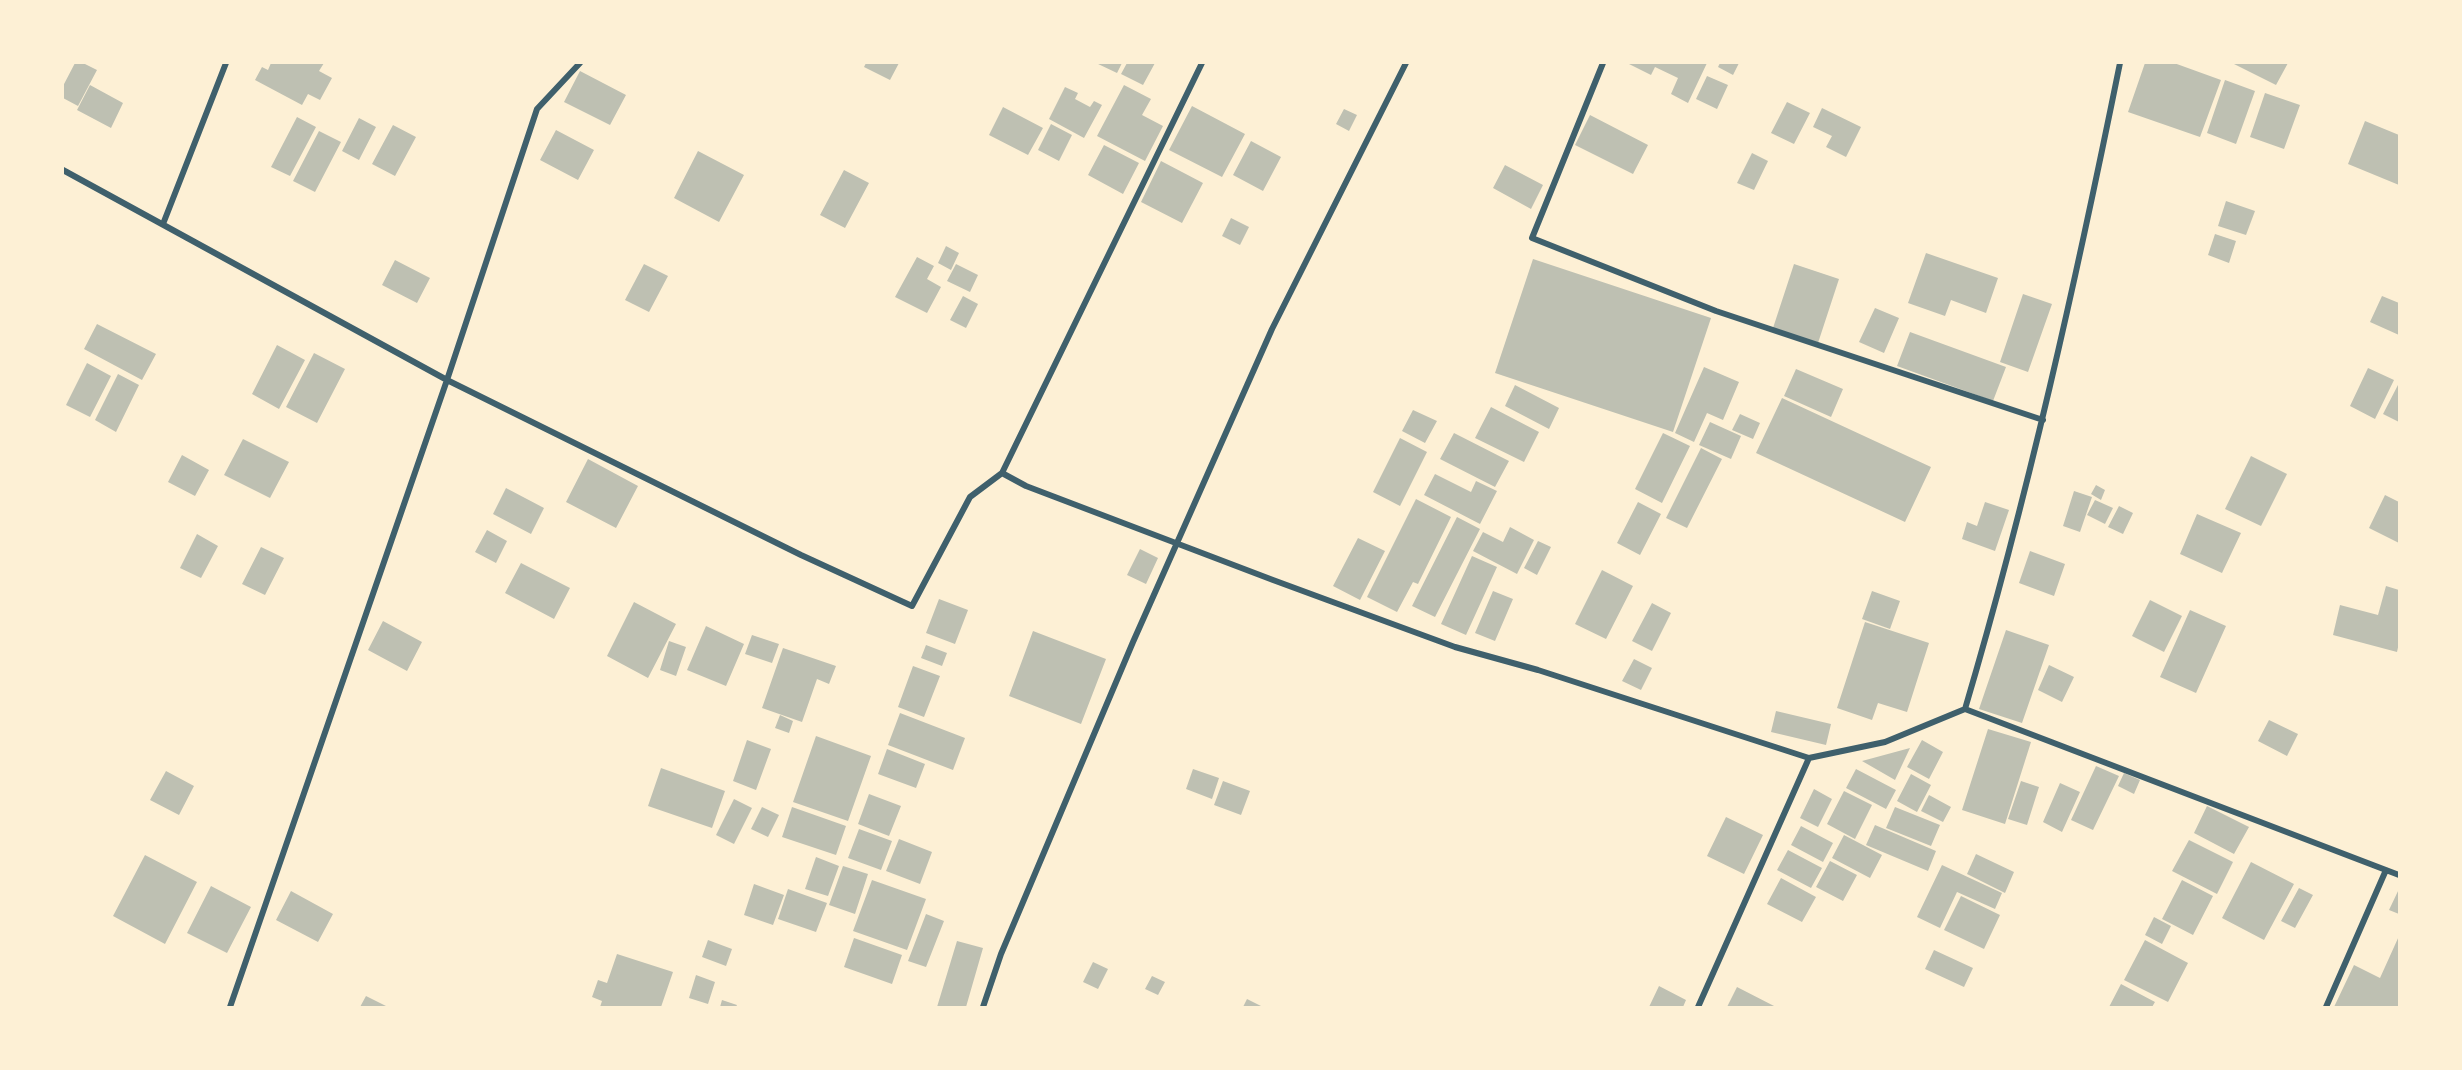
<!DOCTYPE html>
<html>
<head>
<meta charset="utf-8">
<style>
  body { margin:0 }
  #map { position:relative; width:2462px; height:1070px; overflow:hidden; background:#fdf0d5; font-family:Manrope,sans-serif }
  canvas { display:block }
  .frame { position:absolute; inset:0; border:64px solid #fdf0d5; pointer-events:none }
</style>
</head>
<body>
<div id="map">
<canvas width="2462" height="1070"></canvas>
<div class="frame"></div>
</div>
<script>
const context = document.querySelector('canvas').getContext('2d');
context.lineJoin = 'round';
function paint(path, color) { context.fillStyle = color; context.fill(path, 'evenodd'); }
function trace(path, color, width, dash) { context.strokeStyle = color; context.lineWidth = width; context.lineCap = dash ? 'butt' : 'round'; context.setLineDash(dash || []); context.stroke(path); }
paint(new Path2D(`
  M75,63H83L97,70L78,106L63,98V86Z
  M271,63H324L319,71L332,78L320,100L308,94L302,105L255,80L262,67L268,70Z
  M866,63H899L890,80L864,67Z
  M1096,63H1122L1117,73Z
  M1127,63H1155L1143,85L1121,74Z
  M1627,63H1707L1688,103L1671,94L1678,78L1655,67L1651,75Z
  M1720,63H1739L1733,75L1718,67Z
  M2145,63H2174L2221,80L2200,137L2128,112Z
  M2232,63H2288L2276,85Z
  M580,71L626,95L610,125L564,102Z
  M1707,76L1728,85L1717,109L1696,99Z
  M2225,80L2255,91L2236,144L2207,133Z
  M90,85L123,103L111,128L77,110Z
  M1124,85L1151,99L1142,115L1163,126L1145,161L1097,136Z
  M1065,87L1078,93L1075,99L1090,107L1094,101L1102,105L1084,138L1049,119Z
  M2265,93L2300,105L2284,149L2250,137Z
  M1787,102L1810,113L1794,144L1771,133Z
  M1192,106L1245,134L1222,177L1169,150Z
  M1003,107L1043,128L1028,155L989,135Z
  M1822,108L1861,127L1846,157L1826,147L1832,136L1813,127Z
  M1344,109L1357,115L1349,131L1336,124Z
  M1590,115L1648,145L1633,174L1575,145Z
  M297,117L316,127L290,176L271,167Z
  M359,118L376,127L359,160L342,151Z
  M2365,121L2399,135V185L2348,164Z
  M1051,124L1072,135L1059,161L1038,150Z
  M393,125L416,137L395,176L372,164Z
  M556,130L594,150L578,180L540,160Z
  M319,131L341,142L315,192L293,181Z
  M1251,141L1281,157L1263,191L1233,175Z
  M1104,145L1139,163L1123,194L1088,175Z
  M698,151L744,175L719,222L674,198Z
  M1752,153L1768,161L1754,190L1737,183Z
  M1161,161L1203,183L1182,223L1141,202Z
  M1505,165L1543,185L1531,209L1493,188Z
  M844,170L869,183L845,228L820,215Z
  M2226,201L2255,211L2246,235L2218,226Z
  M1231,218L1249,227L1240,245L1222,236Z
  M2215,234L2236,241L2229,263L2208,255Z
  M946,246L959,253L951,270L938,263Z
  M1926,253L1998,278L1986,313L1951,300L1945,316L1908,303Z
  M917,257L934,266L927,279L941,287L927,313L895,297Z
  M1533,259L1711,318L1673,432L1495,373Z
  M395,260L430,278L417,303L382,285Z
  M644,264L668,276L649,312L625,300Z
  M956,264L978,275L970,292L947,281Z
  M1794,264L1839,279L1818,343L1773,328Z
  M2023,294L2052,304L2028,372L2000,362Z
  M963,296L978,304L966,328L950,320Z
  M2382,296L2399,303V335L2370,322Z
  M1875,308L1899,318L1884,353L1859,342Z
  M97,324L156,354L142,380L84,349Z
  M1910,332L2006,367L1993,401L1897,366Z
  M277,345L305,360L279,409L252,394Z
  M314,353L345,369L317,423L286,407Z
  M87,363L111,376L90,417L66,405Z
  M1704,367L1739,382L1723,420L1707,413L1694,442L1675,433Z
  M2368,368L2394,380L2375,419L2350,406Z
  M1796,369L1843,389L1831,417L1784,396Z
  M118,374L139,385L116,432L95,420Z
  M2399,383V422L2383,414Z
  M1515,385L1559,408L1549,429L1505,406Z
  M1782,398L1931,467L1905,522L1756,453Z
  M1491,407L1539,432L1524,462L1475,438Z
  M1413,410L1437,421L1425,443L1402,431Z
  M1740,414L1760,423L1753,439L1732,430Z
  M1710,422L1741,436L1731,459L1699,445Z
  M1454,433L1509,461L1495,487L1440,459Z
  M1663,433L1690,446L1662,503L1635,489Z
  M1400,438L1427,452L1400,506L1373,492Z
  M243,439L289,462L270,498L224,475Z
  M1701,448L1722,459L1687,528L1666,518Z
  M182,455L209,470L195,496L168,482Z
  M2251,456L2287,474L2261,526L2225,509Z
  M588,459L638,486L616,528L566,502Z
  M1435,474L1471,492L1476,481L1497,491L1480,524L1424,495Z
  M2096,485L2105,490L2101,500L2091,494Z
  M506,488L544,508L531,534L493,514Z
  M2074,491L2092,497L2080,532L2063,526Z
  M2385,495L2399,502V543L2369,528Z
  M1416,499L1451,517L1418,584L1413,582L1397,612L1367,597Z
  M2095,500L2113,508L2105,524L2087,515Z
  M1638,502L1661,514L1640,555L1617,543Z
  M1985,502L2009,510L1995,551L1962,539L1967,522L1977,526Z
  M2119,506L2133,513L2123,534L2108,527Z
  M2197,514L2241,533L2222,573L2180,554Z
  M1457,517L1480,529L1435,617L1412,606Z
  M1510,527L1534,540L1517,574L1473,551L1483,532L1503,542Z
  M487,530L507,541L496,563L475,552Z
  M197,534L218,546L201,578L180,568Z
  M1358,538L1385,551L1360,600L1333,586Z
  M1538,541L1551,547L1537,575L1524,568Z
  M261,547L284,558L265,595L242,584Z
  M1140,549L1158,558L1146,584L1127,575Z
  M2030,551L2065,564L2054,596L2019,583Z
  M1472,556L1497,567L1466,635L1441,624Z
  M521,563L570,588L554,619L505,593Z
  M1602,570L1633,586L1606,639L1575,624Z
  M2386,586L2399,590V643L2397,652L2333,635L2340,605L2378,615Z
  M1493,591L1513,599L1495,641L1475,633Z
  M1872,591L1900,601L1890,629L1862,619Z
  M939,599L968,610L955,644L926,633Z
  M2150,600L2182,616L2164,652L2132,636Z
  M634,602L676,624L648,678L607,656Z
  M1652,603L1671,613L1652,651L1632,641Z
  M2190,610L2226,626L2196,693L2160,677Z
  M383,621L422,642L407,671L368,650Z
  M1865,622L1929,643L1907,712L1878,703L1872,720L1837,708Z
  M706,626L744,644L726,686L687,670Z
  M2006,630L2049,645L2022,723L1979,709Z
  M1033,631L1106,659L1081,724L1009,696Z
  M752,635L779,644L772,663L745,654Z
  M669,641L686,647L676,676L660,670Z
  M926,645L947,653L942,666L921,658Z
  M783,648L836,666L829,684L817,679L802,722L762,708Z
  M1634,659L1652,668L1641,690L1622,681Z
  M2049,665L2074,677L2062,702L2038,690Z
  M913,666L940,676L924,717L898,707Z
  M1776,711L1831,724L1826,745L1771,732Z
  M900,713L965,738L953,770L888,745Z
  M780,715L793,721L789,733L775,728Z
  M2269,720L2298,734L2287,756L2258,741Z
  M1988,729L2031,742L2005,824L1962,810Z
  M816,736L871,756L848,821L793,802Z
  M747,740L771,749L756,790L733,781Z
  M1922,740L1943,752L1929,779L1907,767Z
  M1910,748L1895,780L1862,761Z
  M887,749L925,764L916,788L878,774Z
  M2096,766L2119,776L2093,830L2071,820Z
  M661,768L725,791L712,828L648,806Z
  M1193,769L1219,778L1212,799L1186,789Z
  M1856,769L1896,790L1886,809L1846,788Z
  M166,771L194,786L179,815L150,800Z
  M2124,773L2140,780L2134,794L2118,786Z
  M1911,774L1931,785L1917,812L1897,801Z
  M1223,781L1250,791L1241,815L1214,805Z
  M2021,781L2039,787L2027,825L2008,819Z
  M2060,783L2080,792L2062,832L2043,822Z
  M1814,789L1832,799L1818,827L1800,818Z
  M1844,791L1872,805L1855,839L1827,824Z
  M869,794L901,806L889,836L858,824Z
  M1929,795L1951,807L1943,822L1921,811Z
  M734,799L752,808L734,844L716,835Z
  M2207,806L2249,827L2234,854L2194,833Z
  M762,807L779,815L768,837L751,829Z
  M792,807L846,826L836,855L782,837Z
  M1895,807L1940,825L1931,846L1886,828Z
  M1726,817L1763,835L1744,874L1707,856Z
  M1875,825L1936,851L1928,871L1866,845Z
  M1801,826L1833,843L1823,862L1791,845Z
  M859,829L892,841L881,870L848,858Z
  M1844,835L1882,855L1870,878L1832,858Z
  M899,839L932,852L920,884L886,871Z
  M2189,840L2233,862L2217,894L2172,871Z
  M1788,850L1822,868L1811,888L1777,870Z
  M1976,854L2014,872L2005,893L1967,874Z
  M145,855L197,882L165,944L113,916Z
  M816,857L839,866L828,896L805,889Z
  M1830,861L1857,875L1843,901L1816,887Z
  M2251,862L2294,884L2264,940L2222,918Z
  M1942,865L2002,893L1995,909L1957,892L1940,928L1917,917Z
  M843,866L868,874L855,914L829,905Z
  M1781,878L1816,897L1802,922L1767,904Z
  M872,880L926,899L907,950L853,931Z
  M2182,880L2213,896L2193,935L2162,919Z
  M754,884L784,895L773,925L744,915Z
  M211,886L251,907L227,953L187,933Z
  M2299,888L2313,895L2295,928L2281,921Z
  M788,889L827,903L816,932L778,919Z
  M2399,889V914L2389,910Z
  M291,891L333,914L318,942L276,920Z
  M1961,896L2000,915L1984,949L1944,930Z
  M926,914L944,921L926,967L908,961Z
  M2154,917L2171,926L2162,944L2145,935Z
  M2399,936V1007H2334L2354,965L2380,978Z
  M854,938L902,955L892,984L844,967Z
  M708,940L732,949L726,966L702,957Z
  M2145,940L2188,963L2168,1002L2124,980Z
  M957,941L983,948L966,1007H937Z
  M1934,950L1973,968L1964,987L1925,969Z
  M617,954L673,972L661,1007H600L602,1001L592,997L598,980L607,983Z
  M1093,962L1108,969L1098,989L1083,982Z
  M696,975L715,982L708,1004L689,998Z
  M1152,976L1165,982L1158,995L1145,989Z
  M2121,984L2155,1002L2152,1007H2109Z
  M1659,986L1686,1000L1683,1007H1649Z
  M1737,987L1776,1007H1727Z
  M366,996L388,1007H360Z
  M1247,999L1263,1007H1243Z
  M722,1000L737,1005L736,1007H720Z`), '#bec0b2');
trace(new Path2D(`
  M1603,63L1532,238L1716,311L2043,420
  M63,170L447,380L801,555L912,606L970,497L1002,473L1026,486L1273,580L1455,647L1538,670L1809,758L1885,742L1965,709C2028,496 2076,280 2120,63
  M163,224L226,63
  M1002,473L1202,63
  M1965,709L2399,875
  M230,1007L447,380L537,109L580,63
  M983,1007L1001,954L1133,642L1272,329L1406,63
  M1698,1007L1809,758
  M2326,1007L2386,870`), '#3f606c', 6);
</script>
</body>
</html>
